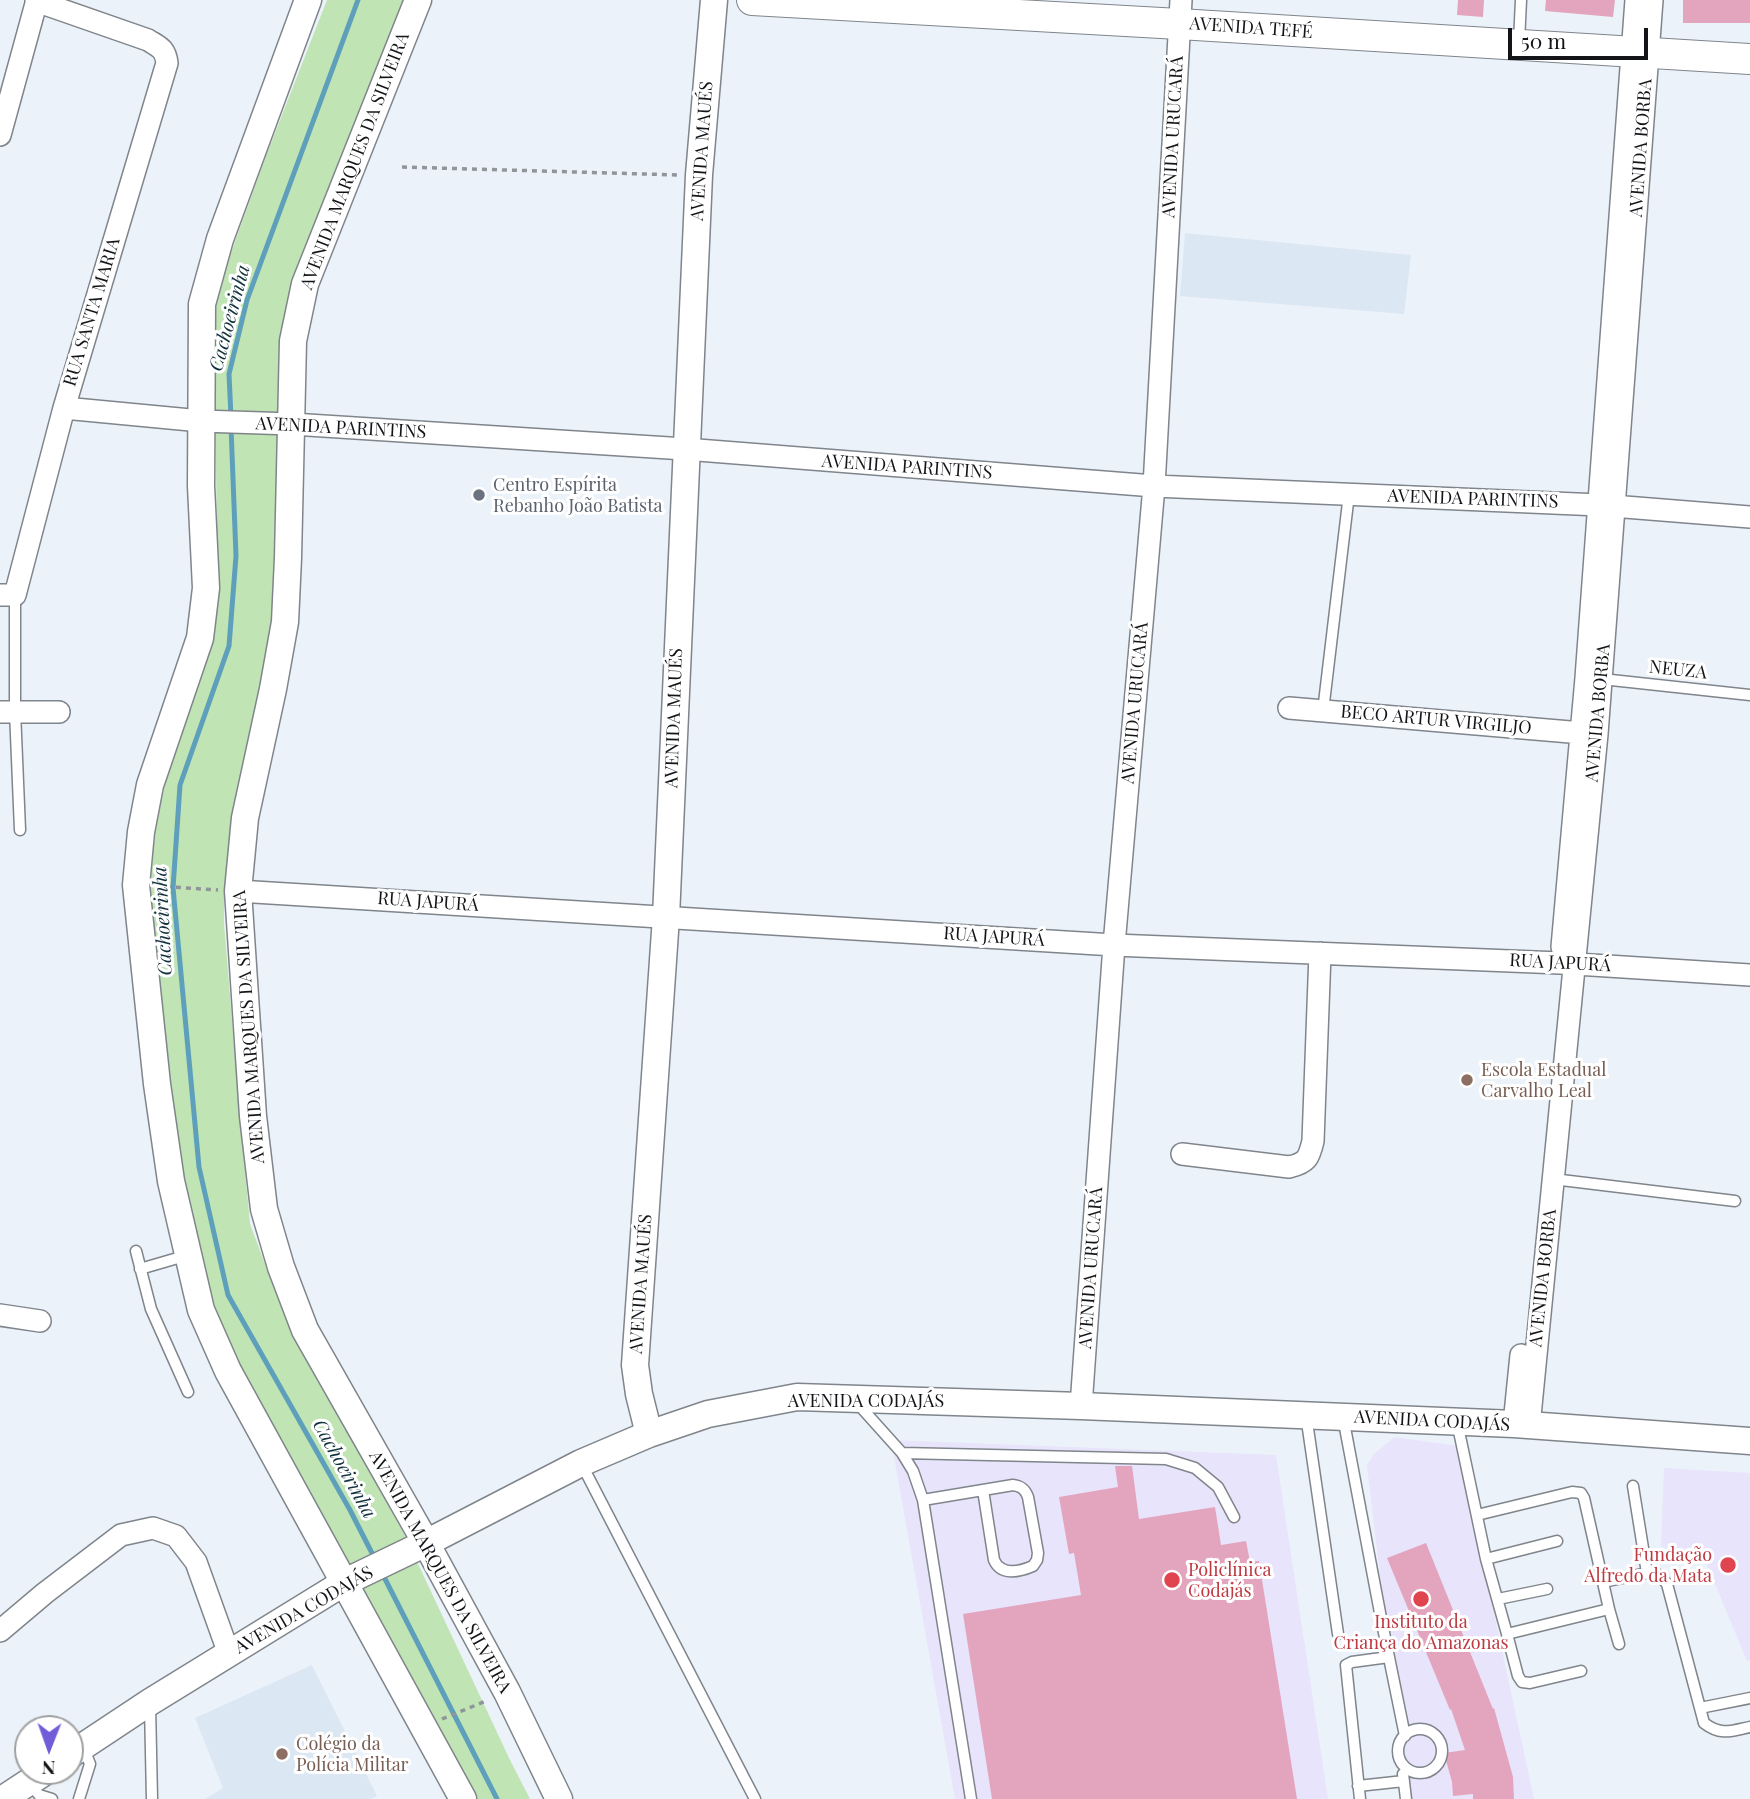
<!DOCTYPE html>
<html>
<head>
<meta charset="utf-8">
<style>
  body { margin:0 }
  #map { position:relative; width:1750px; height:1799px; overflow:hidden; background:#ecf2f9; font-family:"Playfair Display",serif }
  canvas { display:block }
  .north { position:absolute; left:14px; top:1715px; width:70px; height:70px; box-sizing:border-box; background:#fff; border:2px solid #a0a1a2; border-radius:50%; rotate:181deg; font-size:19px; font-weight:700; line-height:28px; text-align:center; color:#121417 }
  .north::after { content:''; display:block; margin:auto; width:24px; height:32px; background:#735cd7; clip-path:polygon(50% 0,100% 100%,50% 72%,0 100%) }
  .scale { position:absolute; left:1508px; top:28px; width:140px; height:32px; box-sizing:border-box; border:4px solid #121417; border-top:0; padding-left:9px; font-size:21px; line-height:24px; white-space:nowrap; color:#121417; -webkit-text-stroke:5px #fff; paint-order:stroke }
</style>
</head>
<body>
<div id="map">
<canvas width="1750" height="1799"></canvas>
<div class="north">N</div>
<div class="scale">50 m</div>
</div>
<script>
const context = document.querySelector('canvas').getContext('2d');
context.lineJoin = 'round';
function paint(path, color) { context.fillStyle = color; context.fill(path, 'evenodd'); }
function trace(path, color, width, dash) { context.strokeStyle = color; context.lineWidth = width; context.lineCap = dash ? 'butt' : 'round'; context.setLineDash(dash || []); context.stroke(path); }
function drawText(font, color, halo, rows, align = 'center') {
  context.font = font + ' "Playfair Display",serif'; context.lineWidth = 6; context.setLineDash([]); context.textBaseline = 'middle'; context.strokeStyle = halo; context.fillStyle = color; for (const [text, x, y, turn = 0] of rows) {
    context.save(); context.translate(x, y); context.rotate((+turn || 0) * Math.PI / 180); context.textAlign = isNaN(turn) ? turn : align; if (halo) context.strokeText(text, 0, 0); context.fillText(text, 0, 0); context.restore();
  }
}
paint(new Path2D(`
  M1185,233L1411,255L1404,314L1180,296Z
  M312,1665L377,1796L371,1799H205L223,1788L195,1718Z`), '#dce7f4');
paint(new Path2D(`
  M1394,1437L1458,1446L1534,1799H1406L1367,1465L1374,1454Z
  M891,1440L1276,1455L1328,1799H955Z
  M1664,1468L1750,1473V1660L1747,1661L1708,1567L1699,1557L1661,1547Z`), '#e8e4fb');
paint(new Path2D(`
  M327,0H407L307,261L284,562L265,693L232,812L224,892V923L240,1118L250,1224L277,1296L306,1358L404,1534L510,1760L530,1799H467L207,1312L176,1161L148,887L157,823L217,536L215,406L212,333L217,291L266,156Z`), '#c0e4b4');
trace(new Path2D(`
  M231,417L229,374L247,300L358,0
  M231,427L236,556L229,646L180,785L173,888L199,1167L228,1295L350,1510L375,1559
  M381,1571L497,1799`), '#5ea0bc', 5);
paint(new Path2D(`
  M1458,0H1484L1483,17L1457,15Z
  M1546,0H1615L1613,17L1545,11Z
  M1683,0H1750V23H1683Z
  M1115,1466H1132L1139,1519L1215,1507L1221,1545L1246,1541L1250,1562L1259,1561L1297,1799H992L963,1614L1081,1595L1074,1553L1069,1554L1059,1497L1118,1487Z
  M1426,1543L1493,1709L1494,1708L1513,1777L1514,1799H1473V1794L1453,1796L1452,1782L1444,1753L1465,1750L1451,1709L1450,1710L1387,1558Z`), '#e3a5bd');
const service = new Path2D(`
  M1519,42L1521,0
  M15,595V711L20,830
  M1602,679L1750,695
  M1323,711L1349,494
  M1553,1179L1735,1201
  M136,1251L151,1309L188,1392
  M140,1269L188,1255
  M858,1404L902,1453L913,1471L923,1500L971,1799
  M1306,1415L1338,1634
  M1343,1417L1381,1618L1405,1736
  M1457,1422L1486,1559L1507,1634L1609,1609L1584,1498L1581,1493L1572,1492L1477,1515
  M902,1453L1166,1459L1195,1468L1218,1487L1234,1517
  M581,1463L755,1799
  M1633,1486L1647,1573
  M923,1500L1013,1485C1021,1486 1025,1489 1028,1497L1038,1553L1037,1560L1033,1566C1019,1572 1001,1576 994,1560L983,1490
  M1486,1559L1557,1541
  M1603,1582L1647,1573L1659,1575L1667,1584L1704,1723C1721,1736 1731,1731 1750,1727
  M1498,1599L1547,1589
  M1609,1609L1619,1644
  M1507,1634L1518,1676L1522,1682L1530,1683L1581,1671
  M150,1705L152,1799
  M1700,1708L1750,1698
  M1398 1751a22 22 0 1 1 44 0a22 22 0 1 1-44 0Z
  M1403,1774L1406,1799
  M29,1782L39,1795L52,1799
  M1358,1786L1404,1781
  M79,1799L90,1764L83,1746
  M1360,1799L1346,1665L1352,1662L1389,1657`);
const minor = new Path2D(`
  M0,135L37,0
  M64,408L201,421L292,424L685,449L1154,486L1600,505L1750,517
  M0,595H15L64,408L167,63C165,48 159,47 148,40L36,1
  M1289,708L1582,733
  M0,712H59
  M238,891L1114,945L1560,963L1750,975
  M1562,947L1586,678L1636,0
  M1182,1154L1289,1167C1307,1163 1309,1158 1313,1141L1320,953
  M0,1315L40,1321
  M1081,1406L1114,945L1154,486L1181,0
  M1514,1424L1521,1355
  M1529,1426L1597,734L1652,0
  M0,1631L45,1593L121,1535L153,1528L176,1536L196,1562L229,1654`);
const tertiary = new Path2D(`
  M308,0L220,239L202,304L201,486L206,588L200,638L150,785L141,832L136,885L157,1084L171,1181L201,1310L228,1371L463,1799
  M418,0L305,284L293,341L288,558L285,622L273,689L245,818L238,891L253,1116L264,1209L281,1267L305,1330L426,1543L507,1692L559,1799
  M649,1434L639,1394L635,1365L666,917L699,175L714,0
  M70,1755L150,1702L345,1582L426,1543L581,1463L649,1434L708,1414L797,1397L1081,1406L1514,1424L1750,1441
  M3,1799L46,1771`);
const secondary = new Path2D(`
  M752,0L1179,24L1750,59`);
trace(service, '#7f858b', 13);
trace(minor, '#7f858b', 24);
trace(tertiary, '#7f858b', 29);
trace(secondary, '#7f858b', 32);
trace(new Path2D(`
  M402,167L679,175
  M156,886L218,890
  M442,1719L486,1701`), '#90959a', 3.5, [5, 5]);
trace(service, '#fff', 10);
trace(minor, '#fff', 21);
trace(tertiary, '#fff', 26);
trace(secondary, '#fff', 30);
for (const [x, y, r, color] of [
  [479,495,7,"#6b7280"],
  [1467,1080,7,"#8d6e63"],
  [1728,1565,9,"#e0444e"],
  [1172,1580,9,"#e0444e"],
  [1421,1599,9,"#e0444e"],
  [282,1754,7,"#8d6e63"]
]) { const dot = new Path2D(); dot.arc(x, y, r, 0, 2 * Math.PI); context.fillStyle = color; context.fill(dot); trace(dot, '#fff', 2.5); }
drawText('18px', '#121417', '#fff', [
  ["AVENIDA TEFÉ",1251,28,4],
  ["AVENIDA URUCARÁ",1173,137,-87],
  ["AVENIDA BORBA",1641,148,-86],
  ["AVENIDA MAUÉS",702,151,-86],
  ["AVENIDA MARQUES DA SILVEIRA",355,161,-69],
  ["RUA SANTA MARIA",92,312,-73],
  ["AVENIDA PARINTINS",341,428,3],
  ["AVENIDA PARINTINS",907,467,4],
  ["AVENIDA PARINTINS",1473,499,2],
  ["NEUZA",1678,670,6],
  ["AVENIDA URUCARÁ",1135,703,-85],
  ["AVENIDA BORBA",1598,713,-85],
  ["AVENIDA MAUÉS",674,718,-88],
  ["BECO ARTUR VIRGILJO",1436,720,5],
  ["RUA JAPURÁ",428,902,4],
  ["RUA JAPURÁ",994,937,4],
  ["RUA JAPURÁ",1560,963,3],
  ["AVENIDA MARQUES DA SILVEIRA",249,1027,-94],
  ["AVENIDA URUCARÁ",1091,1268,-86],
  ["AVENIDA BORBA",1543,1278,-84],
  ["AVENIDA MAUÉS",641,1284,-86],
  ["AVENIDA CODAJÁS",866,1401],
  ["AVENIDA CODAJÁS",1432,1421,3],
  ["AVENIDA MARQUES DA SILVEIRA",440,1572,61],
  ["AVENIDA CODAJÁS",304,1610,-30]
]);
drawText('18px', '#5b616d', '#fff', [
  ["Centro Espírita",493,485],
  ["Rebanho João Batista",493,506]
], 'left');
drawText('18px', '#785e54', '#fff', [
  ["Escola Estadual",1481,1070],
  ["Carvalho Leal",1481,1091],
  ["Colégio da",296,1744],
  ["Polícia Militar",296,1765]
], 'left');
drawText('18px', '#be3a42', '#fff', [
  ["Fundação",1712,1555],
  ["Alfredo da Mata",1712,1576],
  ["Policlínica",1188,1570,"left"],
  ["Codajás",1188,1591,"left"],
  ["Instituto da",1421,1622,"center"],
  ["Criança do Amazonas",1421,1643,"center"]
], 'right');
drawText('italic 19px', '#10303c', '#fff', [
  ["Cachoeirinha",230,318,-75],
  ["Cachoeirinha",163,921,-93],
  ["Cachoeirinha",344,1469,61]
]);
</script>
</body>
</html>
